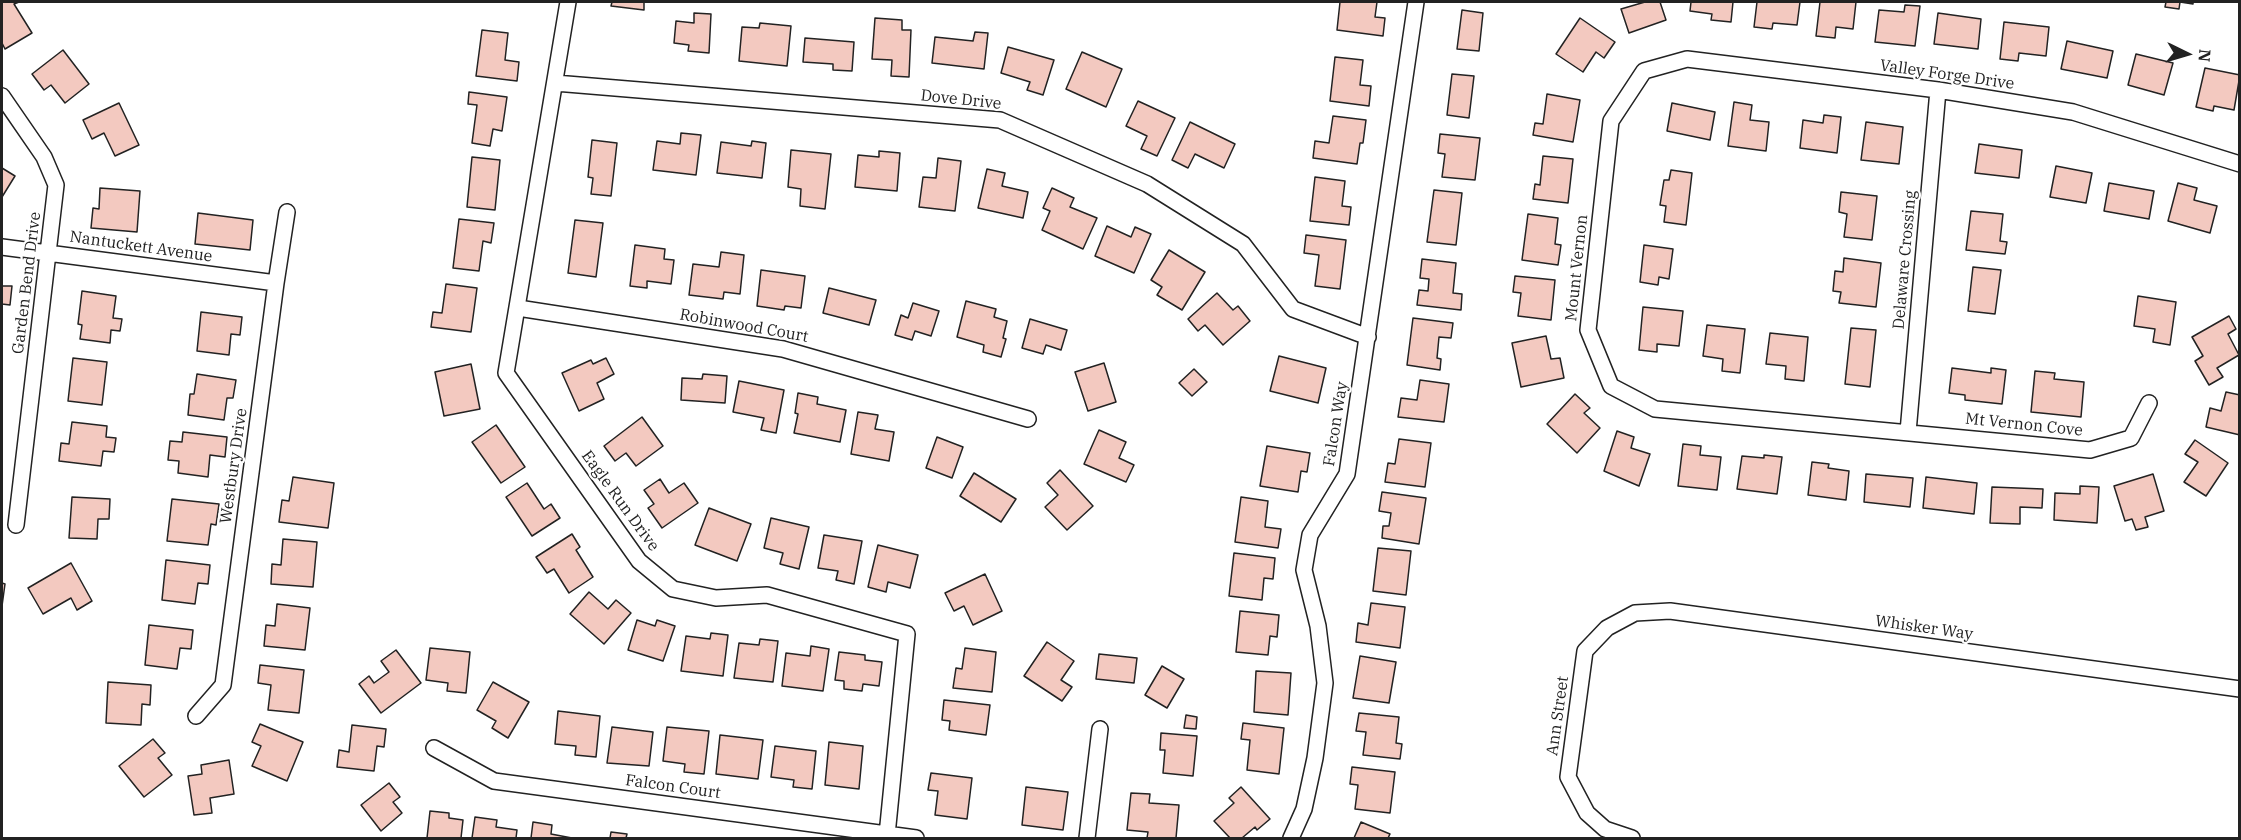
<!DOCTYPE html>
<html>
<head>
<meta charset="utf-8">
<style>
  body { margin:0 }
  #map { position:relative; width:2241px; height:840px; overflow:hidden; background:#fff; font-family:"IBM Plex Serif",serif }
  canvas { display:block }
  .frame { position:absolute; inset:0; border:3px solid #222; pointer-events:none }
  .north { position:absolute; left:2157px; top:24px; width:60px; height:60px; -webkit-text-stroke:4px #fff; paint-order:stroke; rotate:95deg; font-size:16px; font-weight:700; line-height:24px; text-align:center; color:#222 }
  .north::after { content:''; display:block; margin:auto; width:21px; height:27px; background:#222; clip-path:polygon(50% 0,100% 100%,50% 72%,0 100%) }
</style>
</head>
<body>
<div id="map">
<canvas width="2241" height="840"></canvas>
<div class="frame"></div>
<div class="north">N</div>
</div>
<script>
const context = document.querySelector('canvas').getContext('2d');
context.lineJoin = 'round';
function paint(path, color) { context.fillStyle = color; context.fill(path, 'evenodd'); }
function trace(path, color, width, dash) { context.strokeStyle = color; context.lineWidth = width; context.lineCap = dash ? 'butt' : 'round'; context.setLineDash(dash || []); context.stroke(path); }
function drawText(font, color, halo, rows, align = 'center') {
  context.font = font + ' "IBM Plex Serif",serif'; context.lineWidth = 4.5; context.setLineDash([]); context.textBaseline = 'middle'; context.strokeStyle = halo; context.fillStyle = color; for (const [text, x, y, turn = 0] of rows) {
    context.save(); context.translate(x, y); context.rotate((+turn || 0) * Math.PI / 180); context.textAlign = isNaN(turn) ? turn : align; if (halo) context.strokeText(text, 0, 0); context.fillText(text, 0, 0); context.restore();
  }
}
const building = new Path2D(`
  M2,2H19L14,4L32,33L5,49L2,43Z
  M612,2H644V10L611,6Z
  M1340,2H1377L1375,17L1385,18L1383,36L1337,30Z
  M1645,2H1660L1666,20L1629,33L1621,9Z
  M1691,2H1733L1731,22L1711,20L1712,14L1690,11Z
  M1757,2H1800L1797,25L1773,23L1772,29L1754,27Z
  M1820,2H1856L1853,29L1836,27L1835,38L1816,36Z
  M2162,2H2193V4L2180,2L2179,9L2165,7L2166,2Z
  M1905,5L1920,6L1915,46L1875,42L1879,10L1904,12Z
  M1462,10L1483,13L1479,51L1457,49Z
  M694,13L711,14L709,53L688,51L689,45L674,43L676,21L694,23Z
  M1938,13L1981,19L1978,49L1934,44Z
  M875,18L902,20V30H911L909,77L891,76L892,60L872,59Z
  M1580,18L1615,42L1604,58L1596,52L1583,72L1556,54Z
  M2004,22L2049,27L2046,56L2019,53L2018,61L2000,59Z
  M760,23L791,26L787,66L739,61L742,27L759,28Z
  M482,30L508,33L505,60L519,62L517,81L476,76Z
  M975,32L988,33L984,69L932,63L935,37L973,41Z
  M805,38L854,42L852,71L833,70V64L803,62Z
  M2067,41L2113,51L2107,78L2061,69Z
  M1008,47L1054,60L1043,95L1027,90L1030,82L1001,73Z
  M63,50L89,84L65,103L51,85L44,90L32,74Z
  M1082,52L1122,69L1106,107L1066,89Z
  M2136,54L2173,63L2164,95L2128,85Z
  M1335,57L1363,60L1360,85L1371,86L1369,106L1330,101Z
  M2205,68L2240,75L2234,110L2214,106L2213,111L2196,107Z
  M1452,74L1474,76L1469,118L1447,115Z
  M469,92L507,97L502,131L493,129L490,146L472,143L477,105L468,104Z
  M1547,94L1580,100L1573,142L1533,135L1535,123L1543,124Z
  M1138,101L1175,118L1157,156L1141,149L1147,136L1126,126Z
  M1734,102L1752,105L1750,120L1769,122L1766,151L1728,146Z
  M119,103L139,145L115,156L104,133L92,139L83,120Z
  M1672,103L1715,112L1710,140L1667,131Z
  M1824,115L1841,117L1837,153L1800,148L1803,120L1823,123Z
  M1333,116L1366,120L1363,143H1360L1357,164L1313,158L1315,141L1329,143Z
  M1190,122L1235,144L1224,168L1195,154L1188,168L1172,160Z
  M1866,122L1903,127L1899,164L1861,160Z
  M681,133L701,135L696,175L653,170L657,141L680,144Z
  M1440,134L1480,138L1475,180L1442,177L1445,154L1438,153Z
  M592,140L617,143L611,196L591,194L593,178L588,177Z
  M752,141L766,143L762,178L717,173L721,142L751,146Z
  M1979,144L2022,150L2019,178L1975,173Z
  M791,150L831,154L825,209L800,206L801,189L788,187Z
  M879,151L900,153L897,191L855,187L858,155L879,157Z
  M1543,156L1573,159L1568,203L1533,199L1535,184L1540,185Z
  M472,157L500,160L495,210L467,207Z
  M938,158L961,161L955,211L919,207L923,177L936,178Z
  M2056,166L2092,173L2086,203L2050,197Z
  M2,168L15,176L2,197Z
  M987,169L1005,173L1002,186L1028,192L1023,218L978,208Z
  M1671,170L1692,173L1686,225L1664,222L1666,206L1660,205L1664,180H1669Z
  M1315,177L1345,181L1342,206L1351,207L1349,225L1310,221Z
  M2109,183L2154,191L2149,219L2104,211Z
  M2178,183L2197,188L2194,200L2217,206L2210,233L2168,221Z
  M100,188L140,191L137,232L91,228L93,208L99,209Z
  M1052,188L1074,198L1070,207L1097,218L1083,249L1042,230L1050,211L1043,208Z
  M1434,190L1462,193L1456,245L1427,242Z
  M1841,192L1877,196L1872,240L1844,237L1847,214L1839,212Z
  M1971,211L2003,214L2000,241L2007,242L2005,254L1966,250Z
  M198,213L253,220L250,250L195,244Z
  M1528,214L1558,218L1555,244L1561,245L1558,265L1522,260Z
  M459,219L494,223L491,243L483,241L479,271L453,268Z
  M575,220L603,223L596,277L568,273Z
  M1107,226L1131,237L1135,227L1151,234L1134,273L1095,256Z
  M1306,235L1346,240L1340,289L1315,286L1319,255L1304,253Z
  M635,245L665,249L664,259L674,260L671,284L647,281V288L630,286Z
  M1644,245L1673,249L1669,279L1659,277L1658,285L1640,282Z
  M1169,250L1205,272L1182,310L1157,295L1162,287L1151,280Z
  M721,252L744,255L740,294L724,292L723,299L689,295L693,264L719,267Z
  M1844,258L1881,263L1876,307L1839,303L1841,292L1833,291L1835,271L1843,272Z
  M1422,259L1456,263L1453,293L1462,294L1461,310L1417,305L1419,290L1428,291L1429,279L1420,278Z
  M1973,267L2001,270L1995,314L1968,311Z
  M761,270L805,276L801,308L785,306L784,310L757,306Z
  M1515,276L1555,280L1551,320L1518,316L1521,293L1513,292Z
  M446,284L477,288L471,332L431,327L433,312L442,313Z
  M2,286H12L10,305L2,304Z
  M829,288L876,300L869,325L823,313Z
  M82,291L116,296L113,318L122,319L120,331L111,330L110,343L80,339L82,325L78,324Z
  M1217,293L1233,310L1238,306L1250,321L1223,345L1205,325L1198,331L1188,319Z
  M2138,296L2176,302L2170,345L2153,342L2155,329L2134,326Z
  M966,301L996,309L994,317L1007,321L1003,338L1006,339L1001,357L983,352L984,345L957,337Z
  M913,303L939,311L931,336L915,331L912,340L895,335L901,315L908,318Z
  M1643,307L1683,311L1679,346L1657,344V352L1639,350Z
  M201,312L242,317L240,335L231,334L229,355L197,351Z
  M2229,316L2236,329L2228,334L2239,355L2217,368L2223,377L2209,385L2195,361L2203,356L2192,337Z
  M1413,318L1453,323L1451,338L1439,337L1437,358L1441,359L1440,370L1407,365Z
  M1030,319L1067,330L1061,350L1046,345L1043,354L1022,348Z
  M1707,325L1745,329L1740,373L1722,371L1723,359L1703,356Z
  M1851,328L1876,330L1870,387L1845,384Z
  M1770,333L1808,337L1804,381L1785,379L1786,366L1766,364Z
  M1546,336L1551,359L1560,358L1564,378L1521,387L1512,343Z
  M1279,356L1326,368L1318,403L1270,391Z
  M73,358L107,362L102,405L68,401Z
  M606,358L614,374L597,383L604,399L579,411L562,373L591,360L593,364Z
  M1104,363L1116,402L1088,411L1075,372Z
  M471,364L480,409L444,416L435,372Z
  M1952,368L1991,373V368L2006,370L2002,404L1965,400V395L1949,393Z
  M1194,369L1207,382L1192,396L1179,383Z
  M2035,371L2055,373L2054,379L2084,382L2081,417L2031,412Z
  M197,374L236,380L233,398H227L224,420L188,415L190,394H194Z
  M703,374L727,376L725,403L681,400L682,378L702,379Z
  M1420,380L1449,384L1444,422L1398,417L1401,398L1417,400Z
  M739,381L784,390L776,433L761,430L764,418L733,412Z
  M2226,392L2240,395V435L2206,427L2210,408L2221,411Z
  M798,393L818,397L817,404L846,410L840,442L794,433L798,414L795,413Z
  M1575,394L1590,408L1584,413L1600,428L1577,453L1547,424Z
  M858,412L878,415L875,429L894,432L889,461L851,454Z
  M642,417L663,446L636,466L626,453L615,461L604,446Z
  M72,422L107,426L106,437L116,438L114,452L103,451L101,466L59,461L61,443L69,444Z
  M496,425L525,467L501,483L472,442Z
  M1099,430L1126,442L1119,458L1134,465L1126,482L1084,464Z
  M1617,431L1634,437L1631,448L1650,454L1639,486L1604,471Z
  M183,432L227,437L225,457L210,455L208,477L178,473L179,461L168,460L170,441L182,442Z
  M937,437L963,447L952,478L926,468Z
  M1399,439L1431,443L1425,487L1385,482L1388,463L1395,464Z
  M2195,440L2228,463L2206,496L2184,482L2198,462L2185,454Z
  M1683,444L1701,446L1700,455L1721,457L1717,490L1678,486Z
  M1267,446L1310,453L1307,472L1301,471L1298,492L1260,486Z
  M1764,455L1782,457L1777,494L1737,489L1742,456L1764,458Z
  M1812,462L1829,464L1828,468L1849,471L1846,500L1808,495Z
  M1060,470L1093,506L1067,530L1045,507L1058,495L1047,483Z
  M974,473L1016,499L1001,522L960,496Z
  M1866,474L1913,478L1910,507L1864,502Z
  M2153,474L2164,511L2145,517L2148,527L2136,530L2132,519L2125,521L2114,486Z
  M293,477L334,483L328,528L279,522L282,500L289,501Z
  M1926,477L1977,483L1974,514L1923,508Z
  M660,479L669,493L684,483L698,503L662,528L648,508L654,504L644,490Z
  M527,483L544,509L551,504L560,518L532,536L506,497Z
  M2080,486L2099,487L2097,523L2054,520L2055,493L2080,494Z
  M1992,487L2043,489L2042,508L2020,507V524L1990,523Z
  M1382,492L1426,498L1419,544L1382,538L1383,526H1389L1391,513L1379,511Z
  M72,497L110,499L109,519H98L97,539L69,538Z
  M1241,497L1268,501L1265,527L1281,529L1278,548L1235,542Z
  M172,499L219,504L216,525L211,524L208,545L167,541Z
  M709,508L751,524L737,561L695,545Z
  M771,518L809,527L799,569L780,564L783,553L764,548Z
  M572,534L580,547L576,550L593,577L569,593L554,569L547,573L536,557Z
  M824,535L862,541L854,584L836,580L838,571L818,568Z
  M283,539L317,542L313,587L271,584L272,564L281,565Z
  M878,545L918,555L910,588L888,582L886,592L868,587Z
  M1378,548L1411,551L1406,595L1373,591Z
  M1234,553L1275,558L1273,579L1264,578L1262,600L1229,596Z
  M166,560L210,565L208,584L198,583L195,604L162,600Z
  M71,563L92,601L77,610L71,598L43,614L28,588Z
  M985,574L1002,611L973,625L964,606L954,611L945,593Z
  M2,583L5,584L2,606Z
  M589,592L608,609L616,600L631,613L604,644L570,614Z
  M1371,603L1405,607L1400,648L1356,642L1358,623L1368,625Z
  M277,604L310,608L305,650L264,646L266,625L275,626Z
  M1240,611L1279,615L1277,637L1270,636L1268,655L1236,652Z
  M637,620L655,626L657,620L675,626L663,661L628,650Z
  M149,625L193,630L191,649L180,648L177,669L145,665Z
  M711,633L728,635L723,676L681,671L686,636L710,639Z
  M760,639L778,641L773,682L734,678L739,643L759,645Z
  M1047,642L1074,661L1061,680L1072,687L1062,701L1024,676Z
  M811,646L829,649L823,691L782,686L786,653L810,656Z
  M430,648L470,652L466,693L447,691L448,683L426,680Z
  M965,648L996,652L992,692L953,688L956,668L962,669Z
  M396,650L421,683L381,713L359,684L369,676L374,683L389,672L381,661Z
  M839,652L865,655V660L882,662L879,686L863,684L862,691L844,689V681L835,680Z
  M1099,654L1137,658L1134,683L1096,679Z
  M1360,656L1396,662L1389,703L1353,698Z
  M260,665L304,670L299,713L268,710L271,685L258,683Z
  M1162,666L1184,679L1167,708L1145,695Z
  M1256,671L1291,673L1288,715L1254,712Z
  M108,682L151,685L150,705L142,704L141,725L106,723Z
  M493,682L529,702L508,738L492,728L496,721L477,710Z
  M944,700L990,705L986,735L949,730L950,721L942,720Z
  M558,711L600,716L596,757L575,755L576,746L555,744Z
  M1359,713L1399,717L1396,743L1402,744L1400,759L1363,755L1366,732L1356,731Z
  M1186,715L1197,717L1196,729L1184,728Z
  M1243,723L1284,728L1279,774L1247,770L1250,740L1241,739Z
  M260,724L303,742L287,781L252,766L261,746L252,742Z
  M352,725L386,729L384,747L377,746L374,771L337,767L339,750L349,752Z
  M612,727L653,732L649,766L607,763Z
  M667,727L709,731L704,774L684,772L685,764L663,761Z
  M1161,733L1197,736L1193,776L1163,773L1165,750H1160Z
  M720,735L763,740L758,779L716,774Z
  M153,739L165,753L158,758L172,775L144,797L119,766Z
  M829,742L863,746L859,789L825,785Z
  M775,746L816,751L812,789L793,787L794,780L771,777Z
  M229,760L234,794L210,798L212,813L194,815L188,776L202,774L201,765Z
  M1352,767L1395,772L1390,813L1355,809L1358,785L1350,784Z
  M931,773L972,778L967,819L935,815L938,791L928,790Z
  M389,783L400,797L393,802L402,813L381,831L361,805Z
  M1026,787L1068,792L1063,830L1022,825Z
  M1241,787L1270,819L1257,830L1255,827L1242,838H1230L1214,821L1234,803L1229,798Z
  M1131,793L1150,794L1149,803L1179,805L1176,838H1147L1148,832L1127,830Z
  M430,811L449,813V818L463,820L461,838H427Z
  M475,817L497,820L496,827L517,830L516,838H472Z
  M533,822L552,825L551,834L572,838H531Z
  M1361,822L1390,834L1388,838H1354Z
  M611,832L627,834L626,838H610Z`);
paint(building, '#f3c9c0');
trace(building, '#222', 1.5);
const minor = new Path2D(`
  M568,2L506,373L639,561L673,589L716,598L767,595L907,634L887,835
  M555,83L1000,120L1147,184L1243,244L1293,309L1368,337
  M2,96L44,157L56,185L16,525
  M2,247L276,283
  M518,308L783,349L1028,419
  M2149,403L2131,438L2090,450L1655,409L1611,386L1588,330L1611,121L1644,71L1687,59L1938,90L2073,112L2240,164
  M1908,432L1938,90
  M196,716L223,685L276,283L287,212
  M434,748L494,781L916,838
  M1087,838L1100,729
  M1291,838L1304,809L1315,758L1325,683L1318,626L1304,570L1310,535L1347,474L1416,2
  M1632,838L1605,829L1587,813L1568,777L1585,651L1607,628L1635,613L1670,611L2240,689`);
trace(minor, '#222', 18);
trace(minor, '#fff', 15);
drawText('16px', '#222', '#fff', [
  ["Valley Forge Drive",1947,75,8],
  ["Dove Drive",961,100,6],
  ["Nantuckett Avenue",141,247,8],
  ["Delaware Crossing",1905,260,-85],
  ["Mount Vernon",1577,268,-84],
  ["Garden Bend Drive",27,283,-83],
  ["Robinwood Court",744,326,10],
  ["Falcon Way",1336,424,-81],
  ["Mt Vernon Cove",2024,425,6],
  ["Westbury Drive",234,466,-82],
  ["Eagle Run Drive",620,501,54],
  ["Whisker Way",1924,628,8],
  ["Ann Street",1558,716,-82],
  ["Falcon Court",673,787,8]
]);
</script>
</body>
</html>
